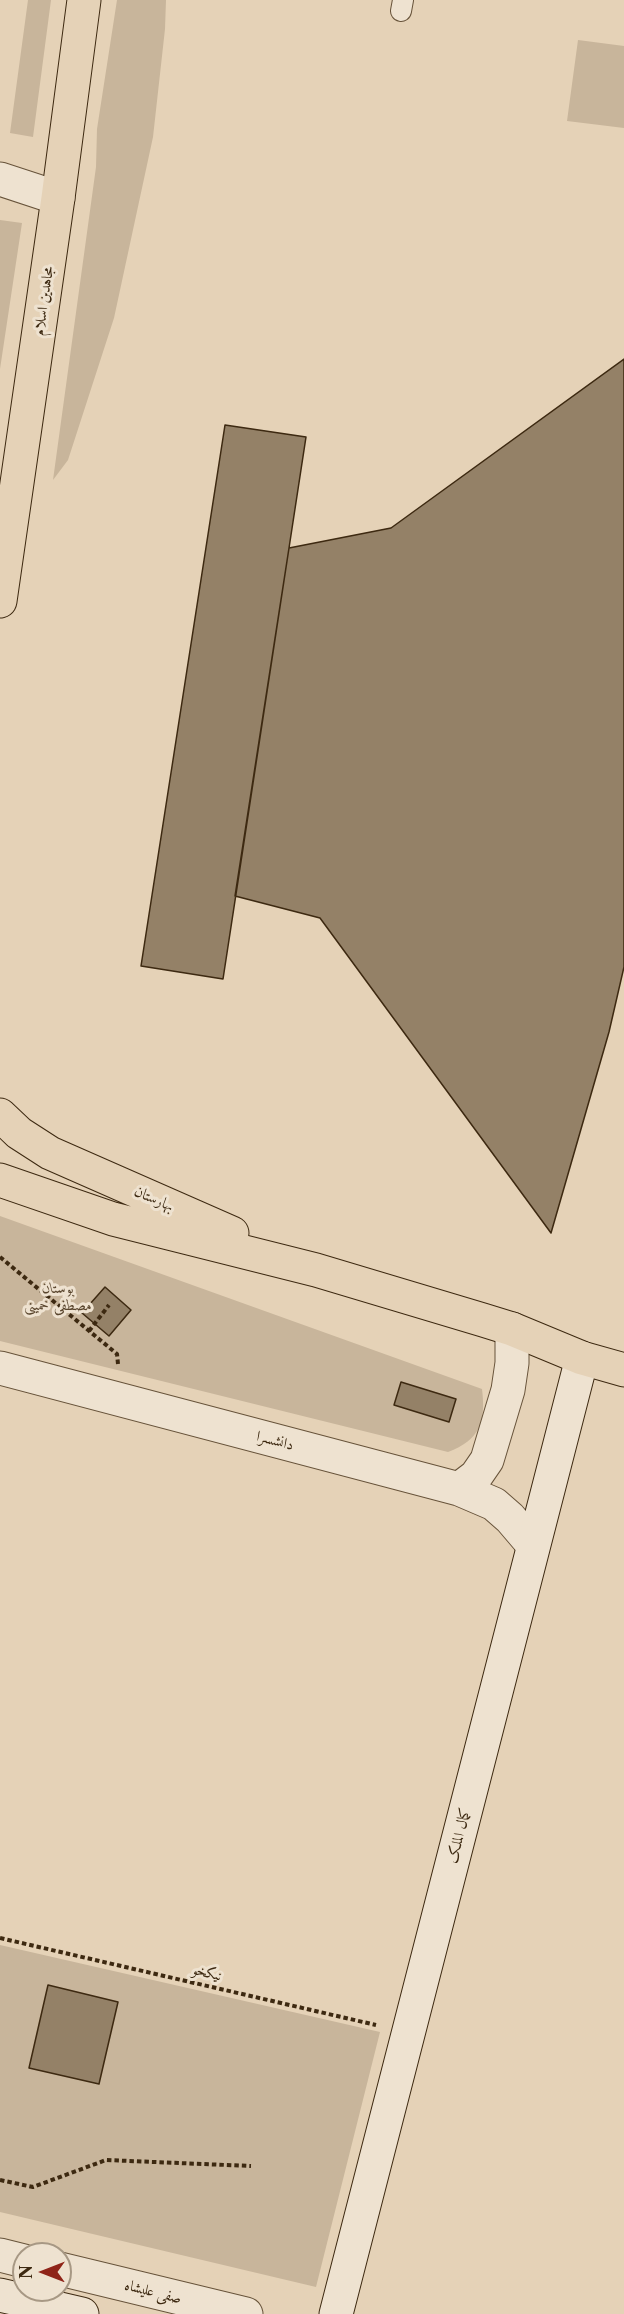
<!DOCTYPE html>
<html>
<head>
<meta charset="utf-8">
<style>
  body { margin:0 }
  #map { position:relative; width:624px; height:2314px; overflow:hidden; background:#e5d2b7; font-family:"Libre Caslon Text",serif }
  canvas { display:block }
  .north { position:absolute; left:12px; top:2242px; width:60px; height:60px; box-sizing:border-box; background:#eee2d0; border:2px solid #a79884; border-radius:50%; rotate:270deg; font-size:16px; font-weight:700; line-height:24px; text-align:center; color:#3d2911 }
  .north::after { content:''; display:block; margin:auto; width:21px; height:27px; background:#8f2418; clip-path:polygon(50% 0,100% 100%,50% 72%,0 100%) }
</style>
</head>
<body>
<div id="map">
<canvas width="624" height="2314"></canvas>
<div class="north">N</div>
</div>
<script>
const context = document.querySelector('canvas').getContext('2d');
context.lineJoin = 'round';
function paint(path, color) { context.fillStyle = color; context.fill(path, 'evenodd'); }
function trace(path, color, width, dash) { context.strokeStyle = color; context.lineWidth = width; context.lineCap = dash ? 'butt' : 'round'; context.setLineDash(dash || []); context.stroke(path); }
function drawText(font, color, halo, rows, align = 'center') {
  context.font = font + ' "Libre Caslon Text",Amiri,serif'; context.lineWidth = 6; context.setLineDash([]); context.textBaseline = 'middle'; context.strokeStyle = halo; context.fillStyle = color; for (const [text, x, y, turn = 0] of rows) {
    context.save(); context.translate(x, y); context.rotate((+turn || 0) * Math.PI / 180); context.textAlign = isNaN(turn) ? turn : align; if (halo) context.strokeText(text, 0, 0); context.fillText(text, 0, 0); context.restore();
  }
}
paint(new Path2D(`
  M28,0H51L33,137L10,133Z
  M117,0H166L165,29L153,137L114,318L68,460L53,480L96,167L97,129Z
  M578,40L624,46V128L567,121Z
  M0,220L22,223L0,369Z
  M0,1216L482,1389C486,1422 480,1440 448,1452L0,1341Z
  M0,1945L380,2032L316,2287L0,2212Z`), '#c8b59b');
const building = new Path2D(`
  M624,359V967L609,1032L551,1233L320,918L235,896L289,548L391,528Z
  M225,425L306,437L223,979L141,966Z
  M105,1287L131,1310L109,1336L82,1313Z
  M401,1382L456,1399L449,1422L394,1405Z
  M48,1985L118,2002L99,2084L29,2068Z`);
paint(building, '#948167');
trace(building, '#3d2911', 1.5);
const service = new Path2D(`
  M401,11L403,0`);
const tertiary = new Path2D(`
  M0,179L58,198
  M0,1368L459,1489L494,1504L510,1518L533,1545
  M459,1489L476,1476L487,1460L508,1390L512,1363V1329
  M0,2255L24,2261
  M60,2269L246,2314`);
const secondary = new Path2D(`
  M0,2295L82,2314
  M336,2314L582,1358`);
const primary = new Path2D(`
  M0,601L58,198L84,0
  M0,1115L19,1133L50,1153L232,1233
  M0,1180L113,1219L316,1270L483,1320L512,1329L582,1358L624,1370`);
trace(service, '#67533a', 22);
trace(tertiary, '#67533a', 35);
trace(secondary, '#3d2911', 35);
trace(primary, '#3d2911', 35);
trace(new Path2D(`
  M0,1257L117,1354L118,1364
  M89,1331L109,1305
  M0,1938L376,2025
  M0,2180L33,2187L106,2160L251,2166`), '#3d2911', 4, [4.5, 3]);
trace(service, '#eee2d0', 20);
trace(tertiary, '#eee2d0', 33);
trace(secondary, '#eee2d0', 33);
trace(primary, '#e5d2b7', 33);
drawText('15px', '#3d2911', '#eee2d0', [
  ["مجاهدین اسلام",44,301,-82],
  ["بهارستان",154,1199,24],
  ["دانشسرا",275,1441,15],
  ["کمال الملک",459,1836,-76],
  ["نیکخو",207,1973,13],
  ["صفی علیشاه",153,2292,14]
]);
drawText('italic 15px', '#59452d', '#eee2d0', [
  ["بوستان",58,1289],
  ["مصطفی خمینی",58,1306]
]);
</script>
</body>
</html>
